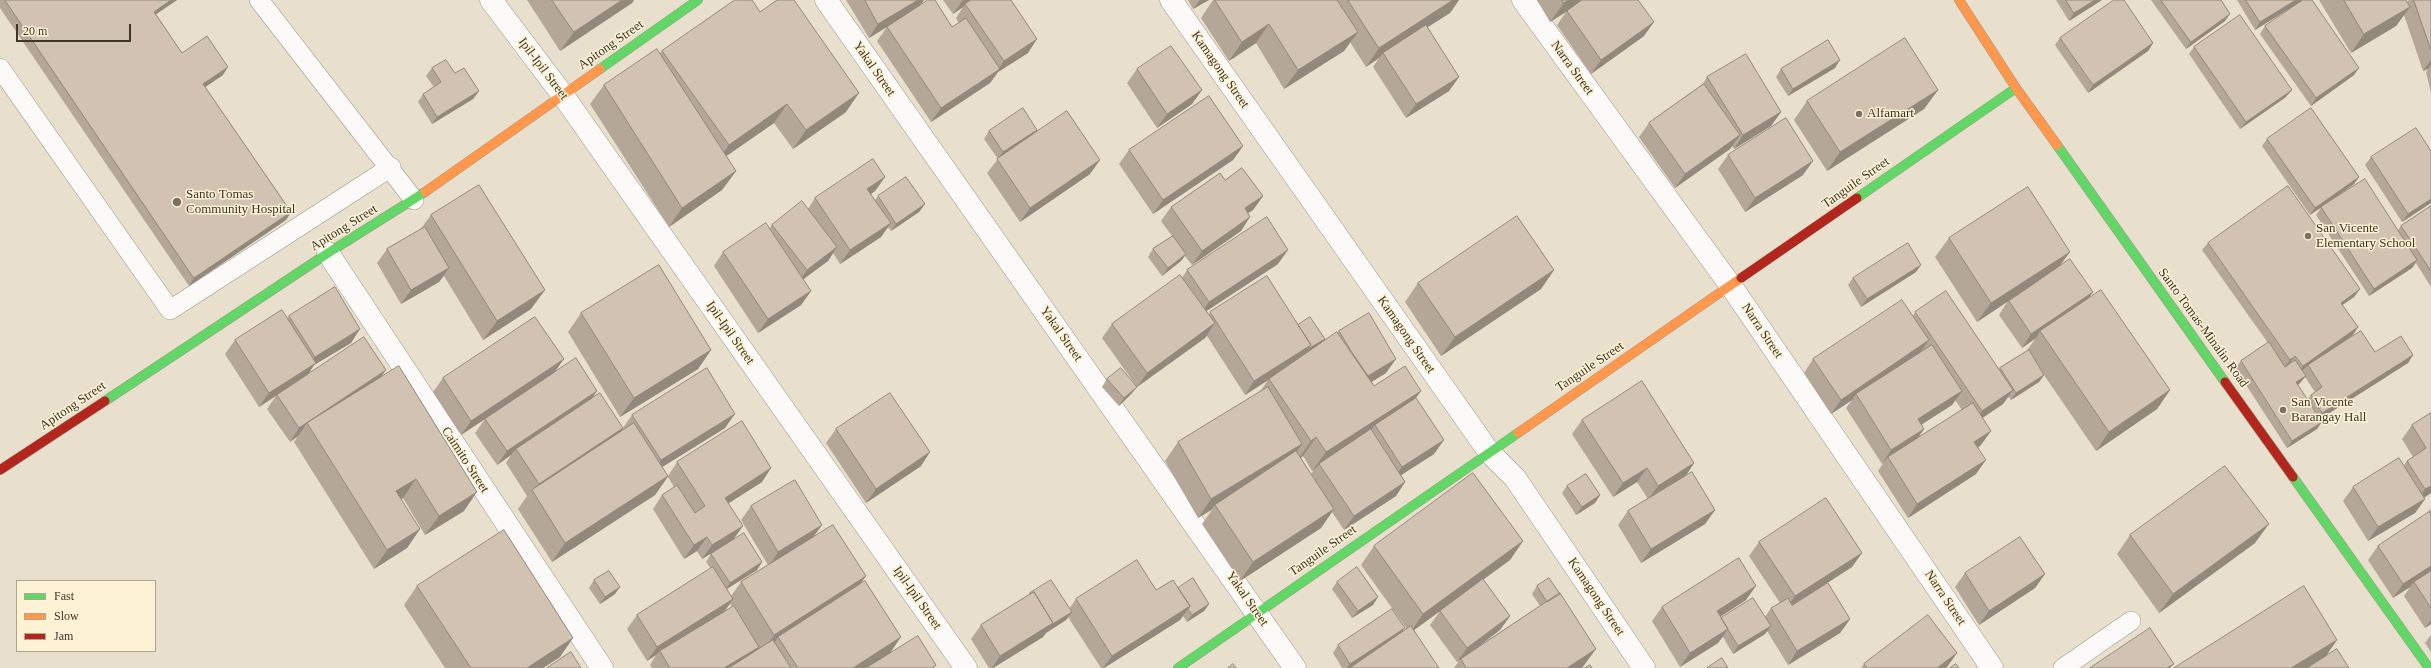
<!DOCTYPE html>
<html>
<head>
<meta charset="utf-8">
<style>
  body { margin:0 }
  #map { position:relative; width:2431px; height:668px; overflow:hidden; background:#e8e0cd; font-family:"Times New Roman",serif }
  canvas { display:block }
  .legend { position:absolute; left:16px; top:580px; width:140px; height:72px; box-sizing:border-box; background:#fef2d5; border:1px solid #b1a790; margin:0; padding:5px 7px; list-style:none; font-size:12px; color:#3d3729 }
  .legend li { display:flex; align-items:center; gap:8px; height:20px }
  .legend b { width:20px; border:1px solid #b1a790 }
  .scale { position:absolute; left:16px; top:24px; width:115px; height:18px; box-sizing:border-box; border:2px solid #3d3729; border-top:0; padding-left:5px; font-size:12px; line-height:14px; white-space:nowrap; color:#3d3729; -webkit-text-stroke:3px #fef2d5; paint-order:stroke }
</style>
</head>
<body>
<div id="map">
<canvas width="2431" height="668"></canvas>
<ul class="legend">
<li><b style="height:5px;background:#63d668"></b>Fast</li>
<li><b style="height:5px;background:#ff974d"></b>Slow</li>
<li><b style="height:5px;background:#b3261e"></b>Jam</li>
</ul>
<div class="scale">20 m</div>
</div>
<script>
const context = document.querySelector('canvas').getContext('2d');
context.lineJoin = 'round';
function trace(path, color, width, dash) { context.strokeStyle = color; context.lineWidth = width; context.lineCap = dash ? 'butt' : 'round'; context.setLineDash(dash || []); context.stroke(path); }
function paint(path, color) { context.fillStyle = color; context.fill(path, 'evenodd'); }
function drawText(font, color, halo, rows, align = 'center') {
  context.font = font + ' "Times New Roman",serif'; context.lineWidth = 3; context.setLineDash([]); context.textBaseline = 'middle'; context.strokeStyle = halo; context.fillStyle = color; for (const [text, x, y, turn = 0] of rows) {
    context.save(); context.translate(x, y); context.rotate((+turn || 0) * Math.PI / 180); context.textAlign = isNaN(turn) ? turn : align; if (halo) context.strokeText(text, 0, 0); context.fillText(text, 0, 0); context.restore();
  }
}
const lane = new Path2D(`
  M259,0L414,200
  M0,68L170,310L391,167
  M2063,668L2131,621`);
const street = new Path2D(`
  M491,0L562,94L966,668
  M826,0L1295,668
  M1171,0L1489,452L1515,478L1644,668
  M1523,0L1731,286L1992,668
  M328,253L602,668`);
const fast = new Path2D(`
  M600,69L698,0
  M2057,145L2225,382
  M1857,198L2016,88
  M105,401L328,253L425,192
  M2293,477L2429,668
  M1178,668L1518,433`);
const slow = new Path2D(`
  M1959,0L2016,88L2057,145
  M425,192L600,69
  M1518,433L1741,278`);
const jam = new Path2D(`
  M1741,278L1857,198
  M2225,382L2293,477
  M0,470L105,401`);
trace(lane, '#9d9788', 20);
trace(street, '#9d9788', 23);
trace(fast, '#9d9788', 10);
trace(slow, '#9d9788', 10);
trace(jam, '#9d9788', 10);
trace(lane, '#fcfaf8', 19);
trace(street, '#fcfaf8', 22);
trace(fast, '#63d668', 9);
trace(slow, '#ff974d', 9);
trace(jam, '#b3261e', 9);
paint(new Path2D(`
  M0,0H177L156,14L182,53L223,75L205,87L291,212L286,220L189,286L0,8Z
  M527,0H634L632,3L560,51Z
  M846,0H924L920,5L952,27L959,23L956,18L963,7L953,14L943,0H1011L1028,53L998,72L990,83L931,122L877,41L887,27L899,19L869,38Z
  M1188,0H1209L1193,9Z
  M1213,0H1459L1450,13L1427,27L1459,77L1449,91L1406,118L1373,67L1379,58L1366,67L1350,42L1344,51L1284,89L1256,43L1229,61L1201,18Z
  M1537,0H1638L1644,36L1591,74L1557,25L1566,12L1550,22Z
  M2056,0H2102L2069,21Z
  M2151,0H2221L2225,21L2186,49Z
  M2237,0H2303L2255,30Z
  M2319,0H2406L2407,2L2409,0H2431V93L2426,72L2428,69L2423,71L2404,15L2396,26L2351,53Z
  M760,12L846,112L793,149L774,123L726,156L736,171L722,190L669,227L590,104L604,85L660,53L662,51Z
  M2265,26L2354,75L2311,106L2260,34Z
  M2060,38L2153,43L2148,51L2088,93L2055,45Z
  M2194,47L2286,97L2240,129L2189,54Z
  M432,68L455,73L479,91L473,99L432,124L418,102L423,94L434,87L426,76Z
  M1835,68L1788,96L1776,77L1781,69Z
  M1137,69L1192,104L1157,128L1127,83Z
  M1707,77L1781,112L1771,126L1734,149L1732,146L1730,149L1675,188L1639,137L1649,123L1702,85Z
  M1938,90L1924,109L1827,171L1794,120L1807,101Z
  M1037,130L1033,134L1090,174L1020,222L987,173L998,159L984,139L989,131Z
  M2267,139L2359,177L2354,184L2325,205L2398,230L2401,226L2431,206V287L2416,263L2412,268L2369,296L2316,215L2321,208L2310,215L2262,146Z
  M1243,146L1233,160L1153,214L1119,164L1129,150Z
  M2431,151V203L2402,222L2365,165L2371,157Z
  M1728,155L1803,175L1745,212L1718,169Z
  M885,177L875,191L871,194L875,200L878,196L925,204L919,212L891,231L888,227L881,237L840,264L833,253L828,261L803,279L811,291L801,305L758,333L714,266L723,252L770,228L772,225L808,209L815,198Z
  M1225,180L1263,196L1253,210L1248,213L1241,231L1192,265L1185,256L1181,261L1162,276L1148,257L1153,249L1172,236L1161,221L1171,207Z
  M431,215L531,309L483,340L444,276L439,282L401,304L377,263L387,249L420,230Z
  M1949,238L2061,265L2093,292L2088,299L2170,390L2157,409L2096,451L2044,375L2039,382L2011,400L2008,397L2003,404L1982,418L1981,445L1978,448L1976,474L1908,518L1878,471L1884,462L1882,464L1846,408L1852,400L1831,414L1804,373L1813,359L1913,316L1915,312L1999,369L2000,368L2027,351V350L2036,338L2022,348L1999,315L2007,302L1977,322L1935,257ZM1955,400L1962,410L1918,438L1924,429L1921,425L1952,405Z
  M2208,243L2360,289L2354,297L2342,305L2358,327L2353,335L2330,351L2375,352L2413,355L2408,363L2320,419L2317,429L2287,448L2235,368L2241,361L2268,343L2202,250ZM2305,377L2315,392L2311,395L2307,400L2298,385L2300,383Z
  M1278,264L1206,311L1209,315L1210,312L1298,325L1322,342L1338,332L1339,331L1386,373L1372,382L1374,386L1421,391L1415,398L1434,454L1401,475L1405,482L1396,496L1344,530L1332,512L1321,528L1240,581L1202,524L1212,510L1198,518L1165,461L1178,442L1259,393L1268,380L1245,395L1207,336L1205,338L1137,387L1102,338L1112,324L1182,278L1187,270ZM1303,456L1312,471L1314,470L1311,474L1301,458Z
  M1554,270L1541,289L1441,356L1405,302L1418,283Z
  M1916,272L1861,307L1848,285L1853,278Z
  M581,313L711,350L698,369L620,417L568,332Z
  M289,316L351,343L314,365L308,375L381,377L464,511L425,535L403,498L401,499L420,529L407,548L374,569L294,442L298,436L290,442L267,409L276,396L259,407L225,354L235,340L287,318Z
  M555,372L592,399L623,428L632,415L725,428L662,467L668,476L677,462L762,482L728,503L733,540L702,559L697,551L684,559L653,509L662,495L674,487L668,477L655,495L552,562L518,509L527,496L506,463L511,455L497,465L475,433L485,419L461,435L433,392L443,378Z
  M1107,379L1137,387L1131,394L1119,406L1102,387Z
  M2431,413V493L2424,498L2425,499L2415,513L2368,541L2343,501L2353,487L2404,465L2407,461L2413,457L2402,439L2412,425Z
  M1582,420L1694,463L1685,477L1715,510L1705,524L1641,563L1618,525L1628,511L1648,499L1637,482L1613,497L1572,434Z
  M836,429L921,466L866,503L826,443Z
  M1567,486L1600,495L1595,503L1576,515L1562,493Z
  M751,506L814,537L860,584L889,654L936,665L934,668H652L650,665L656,655L647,661L627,629L637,615L711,569L706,562L711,554L762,562L757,570L727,589L731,596L741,582L768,565L741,520ZM730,604L732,607L724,612Z
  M2431,508V624L2425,628L2404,596L2410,587L2393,598L2368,560L2378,546L2427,514Z
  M2130,535L2255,543L2159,613L2117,554Z
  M1523,541L1510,560L1414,630L1350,668H1342L1333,653L1338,645L1405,628L1401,633L1407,629L1361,565L1374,546Z
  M1759,542L1852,567L1801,600L1850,619L1840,633L1788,665L1767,631L1765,634L1733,654L1723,637L1718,643L1680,667L1652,621L1662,607L1746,600L1720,617L1721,618L1765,617L1771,608L1780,603L1749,556Z
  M1965,573L2045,574L2035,588L1979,625L1955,587Z
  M1549,578L1583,668H1454L1459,661L1457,662L1430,625L1440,611L1510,616L1500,630L1472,651L1540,606L1532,594L1537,586Z
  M594,580L615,594L600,604L589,588Z
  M1337,582L1373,605L1352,618L1332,589Z
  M417,586L560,657L543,668H445L404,605Z
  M1178,588L1209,604L1204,611L1187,622L1183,616L1180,620L1104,668H1101L1068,617L1066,620L1046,633L1043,637L993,668H989L971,639L981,625L1029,595L1030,593L1069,609L1076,599Z
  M2431,635V652L2425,643Z
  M1957,653L1947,667L1946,668H1861L1864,664Z`), '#b4a798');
paint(new Path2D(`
  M171,0H177L149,19L154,12Z
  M622,0H634L632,3L560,51L574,32Z
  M918,0H924L918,8L869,38L878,24Z
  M963,0H974L965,4L963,7L953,14Z
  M1200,0H1209L1193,9Z
  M1453,0H1459L1450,13L1384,55L1383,53L1379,58L1366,67L1379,48Z
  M1568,0H1585L1550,22L1564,3Z
  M2095,0H2102L2069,21L2074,13Z
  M2296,0H2303L2255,30L2260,22Z
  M2410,7L2396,26L2351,53L2364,34Z
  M2230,14L2225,21L2186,49L2191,42Z
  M1654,22L1644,36L1591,74L1601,60Z
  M1269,24L1256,43L1229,61L1242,42Z
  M1358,32L1344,51L1284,89L1298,70Z
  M1037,39L1028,53L998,72L990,83L931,122L941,108L996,72L1004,61Z
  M2153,43L2148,51L2088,93L2093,85Z
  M1840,60L1835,68L1788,96L1793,89Z
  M2431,60V65L2428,69L2423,71Z
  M228,67L223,75L198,92L203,84Z
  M2359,68L2354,75L2311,106L2316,98Z
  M1459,77L1449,91L1406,118L1416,104Z
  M1202,90L1192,104L1157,128L1167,114Z
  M1938,90L1924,109L1827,171L1840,152Z
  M2292,90L2286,97L2240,129L2246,122Z
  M479,91L473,99L432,124L437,117Z
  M859,93L846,112L793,149L806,130Z
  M787,104L774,123L715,164L729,145Z
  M1781,112L1771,126L1734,149L1743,135Z
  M1037,130L1031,137L998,159L1003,152Z
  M1740,135L1730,149L1675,188L1685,174Z
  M1243,146L1233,160L1153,214L1163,200Z
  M1100,160L1090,174L1020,222L1030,208Z
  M1813,161L1803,175L1745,212L1755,198Z
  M736,171L722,190L669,227L682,208Z
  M885,177L875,191L858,203L867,189Z
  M2359,177L2354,184L2310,215L2315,208Z
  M1263,196L1253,210L1235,222L1245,208Z
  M2431,199V203L2402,222L2408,214Z
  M925,204L919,212L891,231L896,224Z
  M291,212L286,220L189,286L194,278Z
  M1250,217L1241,231L1192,265L1202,251Z
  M891,223L881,237L840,264L850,250Z
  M837,247L828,261L797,284L807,270Z
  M1288,250L1278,264L1199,316L1209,302Z
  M2070,252L2056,271L2009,301L2007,302L1977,322L1991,303Z
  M1186,254L1181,261L1162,276L1168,268Z
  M2417,260L2412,268L2369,296L2374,289Z
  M1921,265L1916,272L1861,307L1867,299Z
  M449,268L439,282L401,304L411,290Z
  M1554,270L1541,289L1441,356L1455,337Z
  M2360,289L2354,297L2335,310L2341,303Z
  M545,290L531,309L483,340L497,321Z
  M811,291L801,305L758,333L768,319Z
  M2093,292L2083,306L2040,331L2036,338L2022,348L2031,334Z
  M1215,323L1205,338L1137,387L1147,373Z
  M2358,327L2353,335L2309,366L2308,365L2305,368L2298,374L2303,366Z
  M360,329L351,343L314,365L306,377L277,395L259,407L269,393L306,370L315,357Z
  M1325,339L1319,346L1303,357L1308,349Z
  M1929,340L1919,354L1856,394L1852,400L1831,414L1841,400Z
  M1311,345L1301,359L1245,395L1254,381Z
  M711,350L698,369L620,417L634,398Z
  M2413,355L2408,363L2317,421L2322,413Z
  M2295,356L2290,363L2284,367L2290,360Z
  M564,359L554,373L461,435L471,421Z
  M1396,359L1386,373L1356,391L1365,377Z
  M386,370L376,384L307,423L298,436L290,442L299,428Z
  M2044,375L2039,382L2011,400L2016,393Z
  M2306,376L2300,383L2291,390L2296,382Z
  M1137,387L1131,394L1119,406L1124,398Z
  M2013,390L2003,404L1972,425L1982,411Z
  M2170,390L2157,409L2096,451L2109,432Z
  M597,391L587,406L516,449L511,455L497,465L507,451Z
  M1421,391L1407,410L1375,425L1367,436L1319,464L1314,470L1312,471L1326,452Z
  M1962,391L1952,405L1908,433L1918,419Z
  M735,414L725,428L651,474L661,460Z
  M2322,422L2317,429L2287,448L2292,441Z
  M623,428L614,442L533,493L539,484Z
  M1924,429L1914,443L1888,457L1884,462L1882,464L1891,450Z
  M1991,431L1981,445L1964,456L1974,442Z
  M1316,437L1303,456L1298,460L1311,441Z
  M1444,440L1434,454L1392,481L1402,467Z
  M1302,444L1289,463L1215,505L1212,509L1198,518L1211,499Z
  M930,452L921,466L866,503L876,489Z
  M1986,460L1976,474L1908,518L1917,504Z
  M1694,463L1685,477L1648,500L1658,486Z
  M771,468L762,482L715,512L725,498Z
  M1647,468L1637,482L1613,497L1623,483Z
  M668,476L655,495L552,562L565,543Z
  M416,479L403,498L383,510L396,491Z
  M1405,482L1396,496L1344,530L1354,516Z
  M2431,486V493L2415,503L2425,489Z
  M477,492L464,511L425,535L439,516Z
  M1600,495L1595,503L1576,515L1582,507Z
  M2425,499L2415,513L2368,541L2378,527Z
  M1334,509L1321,528L1240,581L1253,562Z
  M1715,510L1705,524L1641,563L1651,549Z
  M2269,524L2255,543L2159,613L2173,594Z
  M822,525L812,539L769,566L778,552Z
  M743,526L733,540L702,559L712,545Z
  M420,529L407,548L374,569L387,550Z
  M707,537L697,551L684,559L694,545Z
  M1523,541L1510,560L1410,633L1423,614Z
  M1862,553L1852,567L1785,610L1795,596Z
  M762,562L757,570L725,590L730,583Z
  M2431,566V574L2414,582L2410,587L2393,598L2403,584Z
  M2045,574L2035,588L1979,625L1989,611Z
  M866,576L853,595L778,637L772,647L761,654L774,635Z
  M1756,586L1746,600L1707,625L1717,611Z
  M620,587L615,594L600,604L605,597Z
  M1378,597L1373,605L1352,618L1358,611Z
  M733,599L723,613L660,651L656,655L647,661L657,647Z
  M1209,604L1204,611L1187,622L1192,615Z
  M1190,606L1180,620L1104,668H1103L1112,656Z
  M1072,612L1066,620L1046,633L1043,637L993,668H992L1000,656L1053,623Z
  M1510,616L1500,630L1461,660V659L1457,662L1467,648Z
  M1850,619L1840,633L1788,665L1797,651Z
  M2431,620V624L2425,628Z
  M1771,626L1765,634L1733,654L1738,646Z
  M1405,628L1399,635L1350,668H1347L1350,664Z
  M1728,629L1718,643L1680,667L1690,653Z
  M901,637L888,656L869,668H853Z
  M573,638L560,657L543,668H527Z
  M2337,640L2324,659L2308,668H2291Z
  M759,647L749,661L738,668H724Z
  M1596,649L1582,668H1567Z
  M1957,653L1947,667L1946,668H1937Z
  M2174,664L2170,668H2167Z`), '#92887c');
const building = new Path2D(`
  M5,0H171L154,12L182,53L207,36L228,67L203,84L291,212L194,278Z
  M552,0H622L574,32Z
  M735,0H752L760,12L777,0H794L859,93L806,130L787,104L729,145L662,51Z
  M865,0H918L878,24Z
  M928,0H935L952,27L966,18L1000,69L941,108L887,27Z
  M971,0H1011L1037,39L1004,61L965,4Z
  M1215,0H1337L1358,32L1298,70L1269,24L1242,42Z
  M1348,0H1453L1379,48Z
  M1562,0H1568L1564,3Z
  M1582,0H1638L1654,22L1601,60L1567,11Z
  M2066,0H2095L2074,13Z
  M2114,0H2124L2153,43L2093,85L2060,38Z
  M2161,0H2221L2230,14L2191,42Z
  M2246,0H2296L2260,22Z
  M2303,0H2312L2359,68L2316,98L2265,26Z
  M2344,0H2406L2410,7L2364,34Z
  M2414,0H2431V50Z
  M2240,15L2292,90L2246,122L2194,47Z
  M1426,25L1459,77L1416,104L1383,53Z
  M1905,38L1938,90L1840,152L1807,101Z
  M1828,40L1840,60L1793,89L1781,69Z
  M1171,46L1202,90L1167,114L1137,69Z
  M657,49L736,171L682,208L604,85Z
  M1746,54L1781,112L1743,135L1707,77Z
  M446,60L455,73L464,68L479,91L437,117L423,94L441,82L432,68Z
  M1704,84L1740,135L1685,174L1649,123Z
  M1209,96L1243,146L1163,200L1129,150Z
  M1023,108L1037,130L1003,152L989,131Z
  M2311,108L2359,177L2315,208L2267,139Z
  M1067,111L1100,160L1030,208L997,159Z
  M1786,118L1813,161L1755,198L1728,155Z
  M2416,128L2431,151V199L2408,214L2371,157Z
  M873,159L885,177L867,189L891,223L850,250L815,198Z
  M1242,168L1263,196L1245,208L1250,217L1202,251L1171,207L1220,173L1225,180Z
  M906,177L925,204L896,224L878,196Z
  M2365,179L2417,260L2374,289L2321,207Z
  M479,185L545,290L497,321L431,215Z
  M2288,186L2360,289L2341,303L2358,327L2303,366L2295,356L2290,360L2208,243Z
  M2028,187L2070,252L1991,303L1949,238Z
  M802,201L837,247L807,270L772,225Z
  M2431,206V271L2401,226Z
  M1517,216L1554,270L1455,337L1418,283Z
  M1267,217L1288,250L1209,302L1187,270Z
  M766,223L811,291L768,319L723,252Z
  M425,227L449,268L411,290L387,249Z
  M1173,236L1186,254L1168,268L1153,249Z
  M1908,243L1921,265L1867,299L1853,278Z
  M2070,259L2093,292L2031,334L2009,301Z
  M659,265L711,350L634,398L581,313Z
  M1180,275L1215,323L1147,373L1112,324Z
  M1267,276L1311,345L1254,381L1210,312Z
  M335,287L360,329L315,357L289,316Z
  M2101,290L2170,390L2109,432L2040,331Z
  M1946,291L2013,390L1982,411L1915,312Z
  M1902,300L1929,340L1841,400L1813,359Z
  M282,310L316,363L269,393L235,340Z
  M1369,313L1396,359L1368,376L1351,351L1339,331Z
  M535,317L564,359L471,421L443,378Z
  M1310,317L1325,339L1308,349V348L1311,345L1298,325Z
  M2361,331L2375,352L2401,336L2413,355L2322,413L2311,395L2322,387L2308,365Z
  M1337,332L1374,386L1405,366L1421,391L1326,452L1316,437L1311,441L1269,379Z
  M364,337L386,370L299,428L277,395Z
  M2269,342L2285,367L2295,360L2306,376L2296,382L2322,422L2292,441L2241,361Z
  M1932,345L1962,391L1918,419L1924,429L1891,450L1856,394Z
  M2029,350L2044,375L2016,393L2000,368Z
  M576,358L597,391L507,451L485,419Z
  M399,366L477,492L439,516L416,479L396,491L420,529L387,550L307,423Z
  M707,368L735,414L661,460L632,415Z
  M1121,368L1137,387L1124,398L1107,379Z
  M1642,381L1694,463L1658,486L1647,468L1623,483L1582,420Z
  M1268,387L1302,444L1211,499L1178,442Z
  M600,393L623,428L539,484L516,449Z
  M890,393L930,452L876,489L836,429Z
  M1416,398L1444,440L1402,467L1375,425Z
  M1973,403L1991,431L1974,442L1986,460L1917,504L1888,457Z
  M2431,413V486L2425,489L2407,461L2426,448L2412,425Z
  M742,421L771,468L725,498L743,526L712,545L707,537L694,545L662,495L677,485L695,513L705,506L677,462Z
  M634,423L668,476L565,543L532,490Z
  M1371,429L1405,482L1354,516L1319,464Z
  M1296,451L1334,509L1253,562L1215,505Z
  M2399,458L2425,499L2378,527L2353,487Z
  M2225,466L2269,524L2173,594L2130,535Z
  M1692,472L1715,510L1651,549L1628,511Z
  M1473,473L1523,541L1423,614L1374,546Z
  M1586,474L1600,495L1582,507L1567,486Z
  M795,480L822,525L778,552L751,506Z
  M1826,498L1862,553L1795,596L1759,542Z
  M2429,512L2431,515V566L2403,584L2378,546Z
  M833,525L866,576L774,635L741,582Z
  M504,530L573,638L527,668H471L417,586Z
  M744,533L762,562L730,583L711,554Z
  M2020,537L2045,574L1989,611L1965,573Z
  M1739,558L1756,586L1717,611L1728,629L1690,653L1662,607Z
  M1137,560L1156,590L1173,580L1190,606L1112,656L1076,599Z
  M713,567L733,599L657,647L637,615Z
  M1357,567L1378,597L1358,611L1337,582Z
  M609,571L620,587L605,597L594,580Z
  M2431,571V608L2414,582Z
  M1193,578L1209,604L1192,615L1188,609L1190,606L1178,588Z
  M1549,578L1560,594L1547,602L1537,586Z
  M1483,579L1510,616L1467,648L1440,611Z
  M1051,580L1072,612L1051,625L1053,623L1034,592L1030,594V593Z
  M865,581L901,637L853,668H798L778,637Z
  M1828,583L1850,619L1797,651L1771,608L1788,598L1792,605Z
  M2304,586L2337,640L2291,668H2174Z
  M1034,592L1053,623L1000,656L981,625Z
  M1560,593L1596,649L1567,668H1466L1461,659Z
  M1753,598L1771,626L1738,646L1721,618Z
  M734,606L759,647L724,668H670L660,651Z
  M1392,609L1405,628L1350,664L1338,645Z
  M1928,615L1957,653L1937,668H1867L1864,664Z
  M1411,626L1439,668H1350Z
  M2150,628L2174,664L2167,668H2090Z
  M918,636L936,665L932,668H866Z
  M773,640L791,668H729Z
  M2337,649L2349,668H2307Z
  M571,652L581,668H547Z
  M1722,658L1728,668H1707Z
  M1233,664L1236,668H1228Z
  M1956,664L1959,668H1950Z
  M1590,665L1592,668H1585Z`);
paint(building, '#d1c2b1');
trace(building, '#92887c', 1);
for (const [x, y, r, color] of [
  [1859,114,4,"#797262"],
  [177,202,5,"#797262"],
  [2308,236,4,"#797262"],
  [2283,410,4,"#797262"]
]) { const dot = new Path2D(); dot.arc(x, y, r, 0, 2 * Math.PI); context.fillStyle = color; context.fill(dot); trace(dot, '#fef2d5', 1.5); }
drawText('13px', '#3d3729', '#fef2d5', [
  ["Apitong Street",611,45,-35],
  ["Narra Street",1572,68,54],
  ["Ipil-Ipil Street",543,69,53],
  ["Yakal Street",874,69,55],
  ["Kamagong Street",1220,70,55],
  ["Tanguile Street",1856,183,-35],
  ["Apitong Street",344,228,-32],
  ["Santo Tomas-Minalin Road",2203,328,54],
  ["Narra Street",1762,331,56],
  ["Ipil-Ipil Street",730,333,55],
  ["Yakal Street",1061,334,55],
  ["Kamagong Street",1406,335,55],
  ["Tanguile Street",1590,367,-34],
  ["Apitong Street",73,406,-34],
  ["Caimito Street",465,460,57],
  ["Tanguile Street",1323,551,-35],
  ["Kamagong Street",1596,597,56],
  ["Ipil-Ipil Street",917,598,55],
  ["Narra Street",1945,598,56],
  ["Yakal Street",1247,599,55]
]);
drawText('13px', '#3d3729', '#fef2d5', [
  ["Alfamart",1867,114],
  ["Santo Tomas",186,195],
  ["Community Hospital",186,210],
  ["San Vicente",2316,229],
  ["Elementary School",2316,244],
  ["San Vicente",2291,403],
  ["Barangay Hall",2291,418]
], 'left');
</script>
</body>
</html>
